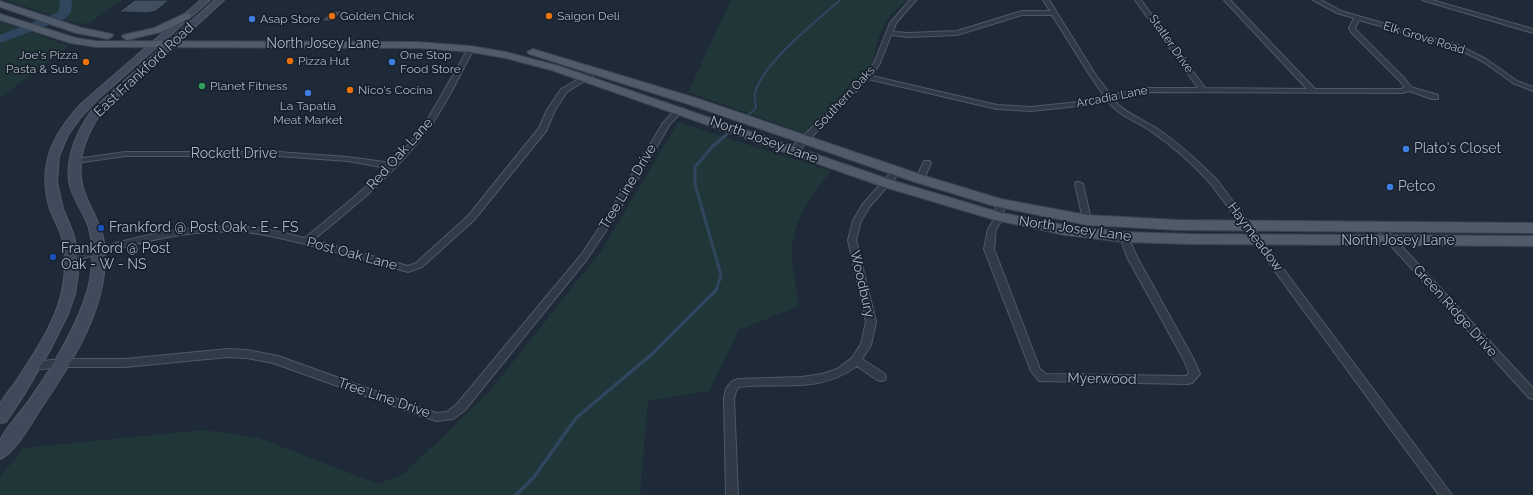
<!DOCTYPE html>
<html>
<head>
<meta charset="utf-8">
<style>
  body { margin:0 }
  canvas { display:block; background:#1e2a37 }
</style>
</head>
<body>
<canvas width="1533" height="495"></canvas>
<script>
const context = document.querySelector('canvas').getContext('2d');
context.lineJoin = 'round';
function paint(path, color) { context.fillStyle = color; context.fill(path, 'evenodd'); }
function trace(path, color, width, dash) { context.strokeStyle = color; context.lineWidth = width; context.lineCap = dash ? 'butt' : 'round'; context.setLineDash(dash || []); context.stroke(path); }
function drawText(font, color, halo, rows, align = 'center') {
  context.font = font + ' Raleway,sans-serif'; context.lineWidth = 3.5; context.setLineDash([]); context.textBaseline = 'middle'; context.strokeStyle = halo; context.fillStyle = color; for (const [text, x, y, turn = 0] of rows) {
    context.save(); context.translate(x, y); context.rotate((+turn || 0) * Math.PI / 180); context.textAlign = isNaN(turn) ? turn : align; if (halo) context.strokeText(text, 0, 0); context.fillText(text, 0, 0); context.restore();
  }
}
paint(new Path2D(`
  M5,0H122L88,24L73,22Z
  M731,0H907L890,15L879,35L872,63L804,133L688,92Z
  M0,21L69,46L0,98Z
  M678,122L831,171C811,196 792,221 792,254C792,271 797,289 799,306L739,330L709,391L648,401L640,495H0V477L24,448L204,430L259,438L378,484L404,474L490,391L602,250Z`), '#203638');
trace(new Path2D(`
  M733,129L756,108C756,103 754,97 755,93C763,62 816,22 840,0`), '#30465f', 2);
trace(new Path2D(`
  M716,291L721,275L695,184V167L712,147L734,128`), '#30465f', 3);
trace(new Path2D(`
  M516,495L534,477L576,418L652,354L716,290`), '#30465f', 3.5);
paint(new Path2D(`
  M60,0H72L71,12L65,19L0,43V35L57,13L59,11Z`), '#30465f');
const building = new Path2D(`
  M135,0H169L156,11L148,13L119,12Z
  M331,11H342L334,21H322Z`);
paint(building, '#404f5f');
trace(building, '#19222d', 1);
const street = new Path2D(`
  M910,0H916L896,23L893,32L909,33L957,31L1022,11H1050L1043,0H1049L1095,74L1111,95L1145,88H1198L1135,0H1141L1205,88L1307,89L1224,0H1230L1315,89H1402L1404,87L1400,81L1351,32L1349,28L1354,18L1337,13L1313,0H1321L1341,11L1458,45L1486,59L1517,81L1533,87V91L1513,83L1482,61L1454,47L1359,20L1355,28L1356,30L1405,79L1411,87L1438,95V99H1432L1409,91L1403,93L1145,92L1113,99C1124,113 1142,119 1156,128C1179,143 1198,161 1217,180L1452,495H1439L1211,184C1193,164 1174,147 1152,132C1137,121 1118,116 1107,100L1078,106L1031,111L997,109L868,79L796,153H790L789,151L790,149L867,73L874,63L890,23ZM1022,15H1052L1089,74L1104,96L1078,102L1031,107L997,105L872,76L880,63L891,35L909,37L957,35Z
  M1422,0H1432L1533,29V33Z
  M471,47L474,49C459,75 447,104 429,128C397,172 355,206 313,240L408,266L416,263L468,216L539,128L547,110L561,89L595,70H599L600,71L567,92L555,110L546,131L474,220L422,267L408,272C371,262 334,251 297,242C279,238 261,233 243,232C183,228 127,246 70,262L65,259L67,257C124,240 184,222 244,227C265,228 285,233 305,238L352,199L387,168L348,161L278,156H125L76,163L72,161L76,159L125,152H278L348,157L391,163L412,141L429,117L468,49Z
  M677,108H683L684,110L670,124L614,219L587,259L465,410L453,419L436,421L273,363L247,358L228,357L125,367H61L34,370L30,369L29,366L30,363L34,362L61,359H125L228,349L247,350L278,356L436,413L447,412L457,404L581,255L606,218L663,123Z
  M924,161H930L931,163L923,181H917L916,179Z
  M894,169H897L901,171L870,206L861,221L856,240L876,322L871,345L862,359L885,374L886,377L885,380L881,381L877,380L857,366C818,394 782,382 739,387L736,391L734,399L738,495H726L724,399C725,389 728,382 738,379L802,377L822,374L837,369L852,358L861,344L866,322L848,240L853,221L862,205Z
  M1076,182H1079L1083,184L1091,220L1090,222L1087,223L1083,220L1075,184Z
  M999,200L1003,203L1004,217L996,229L994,249L1040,369L1046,374L1186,376L1189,373L1184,360L1127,257L1120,237L1124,234L1128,237L1137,257L1194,360L1200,374L1192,383L1188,384L1039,381L1031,371L984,249L988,229L996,217L995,203Z
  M1378,223L1381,224L1533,388V399L1529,398L1375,228L1374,226Z`);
const secondary = new Path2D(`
  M201,0H210L98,99L81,117L68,135L59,156L57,182L63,209L73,233L76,245L78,274L75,294L68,314L50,350L25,393L6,422L0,423C0,418 0,410 0,405C3,397 12,388 17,380C35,352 58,319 63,286C66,269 66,247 60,232C57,224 53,217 50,209C37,166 52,135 82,103Z
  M215,0H224L100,114C85,137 75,165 84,191C93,217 105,226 105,257C105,312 71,364 41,408C33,421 14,454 0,459C0,453 0,446 0,441C1,434 25,407 30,399C54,365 76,329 88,289C93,268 95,240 86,220C80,207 71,195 69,181C66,155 78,130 92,110Z`);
const primary = new Path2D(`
  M0,1L82,28L112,34L113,36L108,39L76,33L0,7Z
  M186,13L190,14L191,16L190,18L161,32L127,40L122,37L123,35L154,28Z
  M0,14L76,38L96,41L418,42L471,46L506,52L559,66L891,180L1002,213L1065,225L1124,232L1190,234L1533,236V246L1190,244L1124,242L1065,235L995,220L881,186L551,70L505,58L471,52L418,48L96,47L70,43L0,20Z
  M533,49L696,98L925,176L1001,199L1087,215L1178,220L1533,223V233L1178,230L1087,225L994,206L915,182L688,104L529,54L527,52Z`);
trace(street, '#4f5966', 2);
trace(secondary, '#4f5966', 2);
trace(primary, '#3b4451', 2);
paint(street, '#313b47');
paint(secondary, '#3f4b5a');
paint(primary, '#4f5b68');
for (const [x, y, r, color] of [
  [332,16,4,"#e8710a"],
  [549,16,4,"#e8710a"],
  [252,19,4,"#3f7fe0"],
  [290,61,4,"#e8710a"],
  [86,62,4,"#e8710a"],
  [392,62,4,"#3f7fe0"],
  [202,86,4,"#2e9e5b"],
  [350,90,4,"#e8710a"],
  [308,93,4,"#3f7fe0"],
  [1406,149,4,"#3f7fe0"],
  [1390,187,4,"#3f7fe0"],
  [101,228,4,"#1a4fb4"],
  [53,257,4,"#1a4fb4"]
]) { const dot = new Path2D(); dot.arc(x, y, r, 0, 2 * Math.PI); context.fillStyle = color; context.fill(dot); trace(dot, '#17202b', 1.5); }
drawText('12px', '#abb6c5', '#17202b', [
  ["Golden Chick",340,16],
  ["Saigon Deli",557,16],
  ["Asap Store",260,19],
  ["Joe's Pizza",78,55,"right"],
  ["Pasta & Subs",78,69,"right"],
  ["One Stop",400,55],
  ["Food Store",400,69],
  ["Pizza Hut",298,61],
  ["Planet Fitness",210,86],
  ["Nico's Cocina",358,90],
  ["La Tapatia",308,106,"center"],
  ["Meat Market",308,120,"center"]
], 'left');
drawText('12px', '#abb6c5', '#17202b', [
  ["Elk Grove Road",1424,38,17],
  ["Statler Drive",1171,44,55],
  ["Arcadia Lane",1112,97,-11],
  ["Southern Oaks",845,98,-47]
]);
drawText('14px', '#abb6c5', '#17202b', [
  ["North Josey Lane",323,44],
  ["East Frankford Road",144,70,-43],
  ["North Josey Lane",764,140,20],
  ["Rockett Drive",234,154],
  ["Red Oak Lane",400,154,-48],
  ["Tree Line Drive",628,187,-59],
  ["North Josey Lane",1075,229,8],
  ["Haymeadow",1255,237,53],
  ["North Josey Lane",1398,241],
  ["Post Oak Lane",352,254,15],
  ["Woodbury",862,284,77],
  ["Green Ridge Drive",1455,311,48],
  ["Myerwood",1102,379,1],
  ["Tree Line Drive",384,398,19]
]);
drawText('14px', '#abb6c5', '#17202b', [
  ["Plato's Closet",1414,149],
  ["Petco",1398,187],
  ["Frankford @ Post Oak - E - FS",109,228],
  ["Frankford @ Post",61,249],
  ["Oak - W - NS",61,265]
], 'left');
</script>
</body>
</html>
